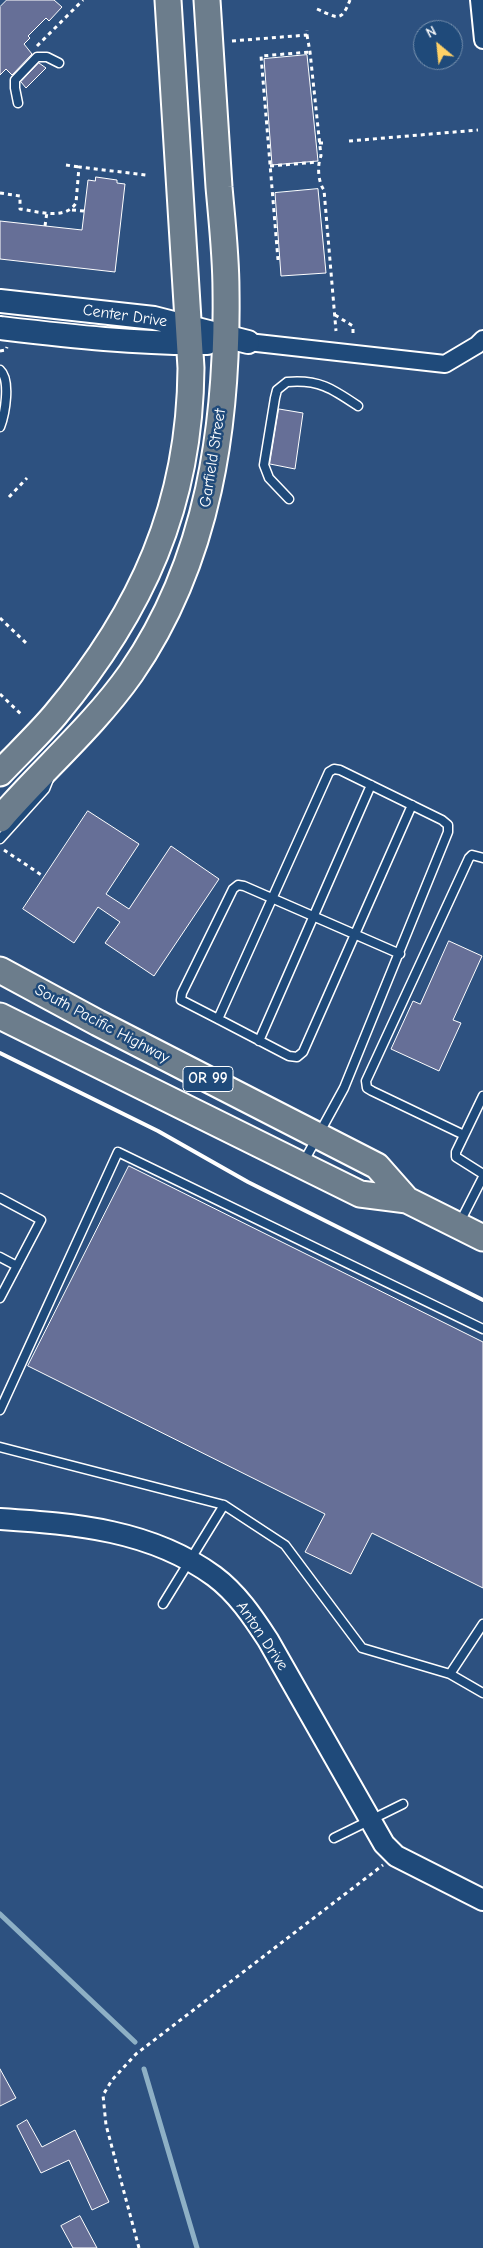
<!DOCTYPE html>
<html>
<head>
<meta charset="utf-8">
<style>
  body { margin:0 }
  #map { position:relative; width:483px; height:2248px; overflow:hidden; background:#2d5180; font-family:"Comic Neue",sans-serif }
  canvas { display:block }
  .north { position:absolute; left:413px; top:20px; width:50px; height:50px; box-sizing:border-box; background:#1f4a7a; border:1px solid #7992af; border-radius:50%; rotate:332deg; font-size:14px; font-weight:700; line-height:20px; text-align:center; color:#fff }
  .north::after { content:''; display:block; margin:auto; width:18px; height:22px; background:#ffd166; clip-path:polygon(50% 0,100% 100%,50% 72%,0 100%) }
</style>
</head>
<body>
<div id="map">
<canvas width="483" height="2248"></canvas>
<div class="north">N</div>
</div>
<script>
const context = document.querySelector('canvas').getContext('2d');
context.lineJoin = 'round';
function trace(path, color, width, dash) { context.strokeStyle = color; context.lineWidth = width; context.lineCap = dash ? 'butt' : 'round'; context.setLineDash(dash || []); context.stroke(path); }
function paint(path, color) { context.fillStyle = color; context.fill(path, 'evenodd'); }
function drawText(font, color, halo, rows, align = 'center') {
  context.font = font + ' "Comic Neue",sans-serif'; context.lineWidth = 5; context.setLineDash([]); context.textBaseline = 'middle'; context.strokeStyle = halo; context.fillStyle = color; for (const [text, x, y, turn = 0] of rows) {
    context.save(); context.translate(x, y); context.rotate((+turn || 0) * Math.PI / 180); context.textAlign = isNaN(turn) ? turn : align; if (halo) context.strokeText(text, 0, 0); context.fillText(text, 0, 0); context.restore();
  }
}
trace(new Path2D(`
  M0,1914L135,2042
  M144,2069L197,2248`), '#8eb0c5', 5);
const building = new Path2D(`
  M7,0H54L62,7L49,21L46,18L28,36L30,38L24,44L32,54L12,75L6,69L0,75V7Z
  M307,55L318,161L272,165L264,59Z
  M39,63L46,68L26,88L21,82Z
  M96,177L117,180V183L125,184L115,272L0,259V221L82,230L88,180L95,181Z
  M318,189L326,273L281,276L275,193Z
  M279,409L303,413L295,469L270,464Z
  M88,811L139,844L106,894L129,909L171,846L219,879L154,976L105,943L120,922L98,907L74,943L23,909Z
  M449,941L482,956L453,1020L461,1023L439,1071L391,1049L413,1001L420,1004Z
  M129,1166L483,1342V1588L372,1533L351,1574L305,1552L325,1514L28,1366Z
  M0,2069L16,2098L0,2106Z
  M27,2120L42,2147L75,2130L109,2202L92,2210L69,2160L41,2173L17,2126Z
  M80,2216L97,2248H73L61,2226Z`);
paint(building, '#666f97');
trace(building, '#fff', 1);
const service = new Path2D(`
  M18,103L15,88V80L37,57H47L59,63
  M0,370C11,380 5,414 0,427
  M289,499L269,478L264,465L275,398L277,390L287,382C319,379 333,389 358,406
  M0,839L45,789L49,779
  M218,1019L289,1056L297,1057L303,1052L412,805
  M259,1041L371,785
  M483,1096L456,1152V1157L483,1174
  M464,1135L372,1091L367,1088L366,1081L469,858L472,855L483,858
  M303,1163L344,1088L448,832V825L442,820L340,770L334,769L329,772L218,1019L181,1000L182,993L233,889L238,885L244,886L400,954
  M0,1198L41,1220L0,1298
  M460,1222L483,1177
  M0,1257L17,1266
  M0,1410L118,1152L483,1329
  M0,1447L224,1505L163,1604
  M224,1505L285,1545L362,1648L450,1674L483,1693
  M450,1674L483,1624
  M334,1838L403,1804`);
const minor = new Path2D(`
  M479,0L483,40
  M248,342L445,364L477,345L483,339`);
const tertiary = new Path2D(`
  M0,1519C76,1524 151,1530 214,1576C237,1593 253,1617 268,1640L384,1844L396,1856L483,1900`);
const secondary = new Path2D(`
  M0,301L154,318L248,342
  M0,328C69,336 137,344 207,343`);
const primary = new Path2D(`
  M0,773C18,754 38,735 55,715C142,611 190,505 191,368L168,0
  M0,819C42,770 93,727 131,673C209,560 228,424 226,290C226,256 222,221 219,187C215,125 211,62 207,0
  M0,970L98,1023L377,1166L407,1200
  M0,1016L360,1194L407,1200L483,1238`);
trace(service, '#fff', 11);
trace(minor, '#fff', 20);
trace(tertiary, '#fff', 24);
trace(secondary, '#fff', 26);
trace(primary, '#fff', 29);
trace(new Path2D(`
  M317,9C338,18 341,23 350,0
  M307,35L310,52L321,156C317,165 318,182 324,190L336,331
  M232,41L307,35V30
  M37,46L83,0
  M349,141L478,130
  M319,143H325
  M66,165L79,167
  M270,166L318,162
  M0,193L20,196V209C37,211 65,221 76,203L79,167L146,175
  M72,210L84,211
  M45,226L47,212
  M278,260L261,56L310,52
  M335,315L353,326V333
  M0,351L6,350L7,347
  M9,497L27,478
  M0,618L26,643
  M0,694L23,716
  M4,850L43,876
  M139,2248L106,2125L103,2095L112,2080L136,2054L383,1865`), '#fff', 3, [4, 4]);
trace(service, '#1f4a7a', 8);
trace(minor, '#1f4a7a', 16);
trace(tertiary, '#1f4a7a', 20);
trace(secondary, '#1f4a7a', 22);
trace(primary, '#6c7d8c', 25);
trace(new Path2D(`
  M0,1053L158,1131L248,1182L483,1300`), '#fff', 4);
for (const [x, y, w] of [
  [208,1079,50]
]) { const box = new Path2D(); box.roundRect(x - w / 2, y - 12.5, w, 25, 4); context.fillStyle = '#1f4a7a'; context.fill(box); trace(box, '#fff', 1); }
drawText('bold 15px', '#fff', null, [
  ["OR 99",208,1079]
]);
drawText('16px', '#fff', '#1f4a7a', [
  ["Center Drive",125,316,8],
  ["Garfield Street",213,458,-81],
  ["South Pacific Highway",102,1024,28],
  ["Anton Drive",262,1636,56]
]);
</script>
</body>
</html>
